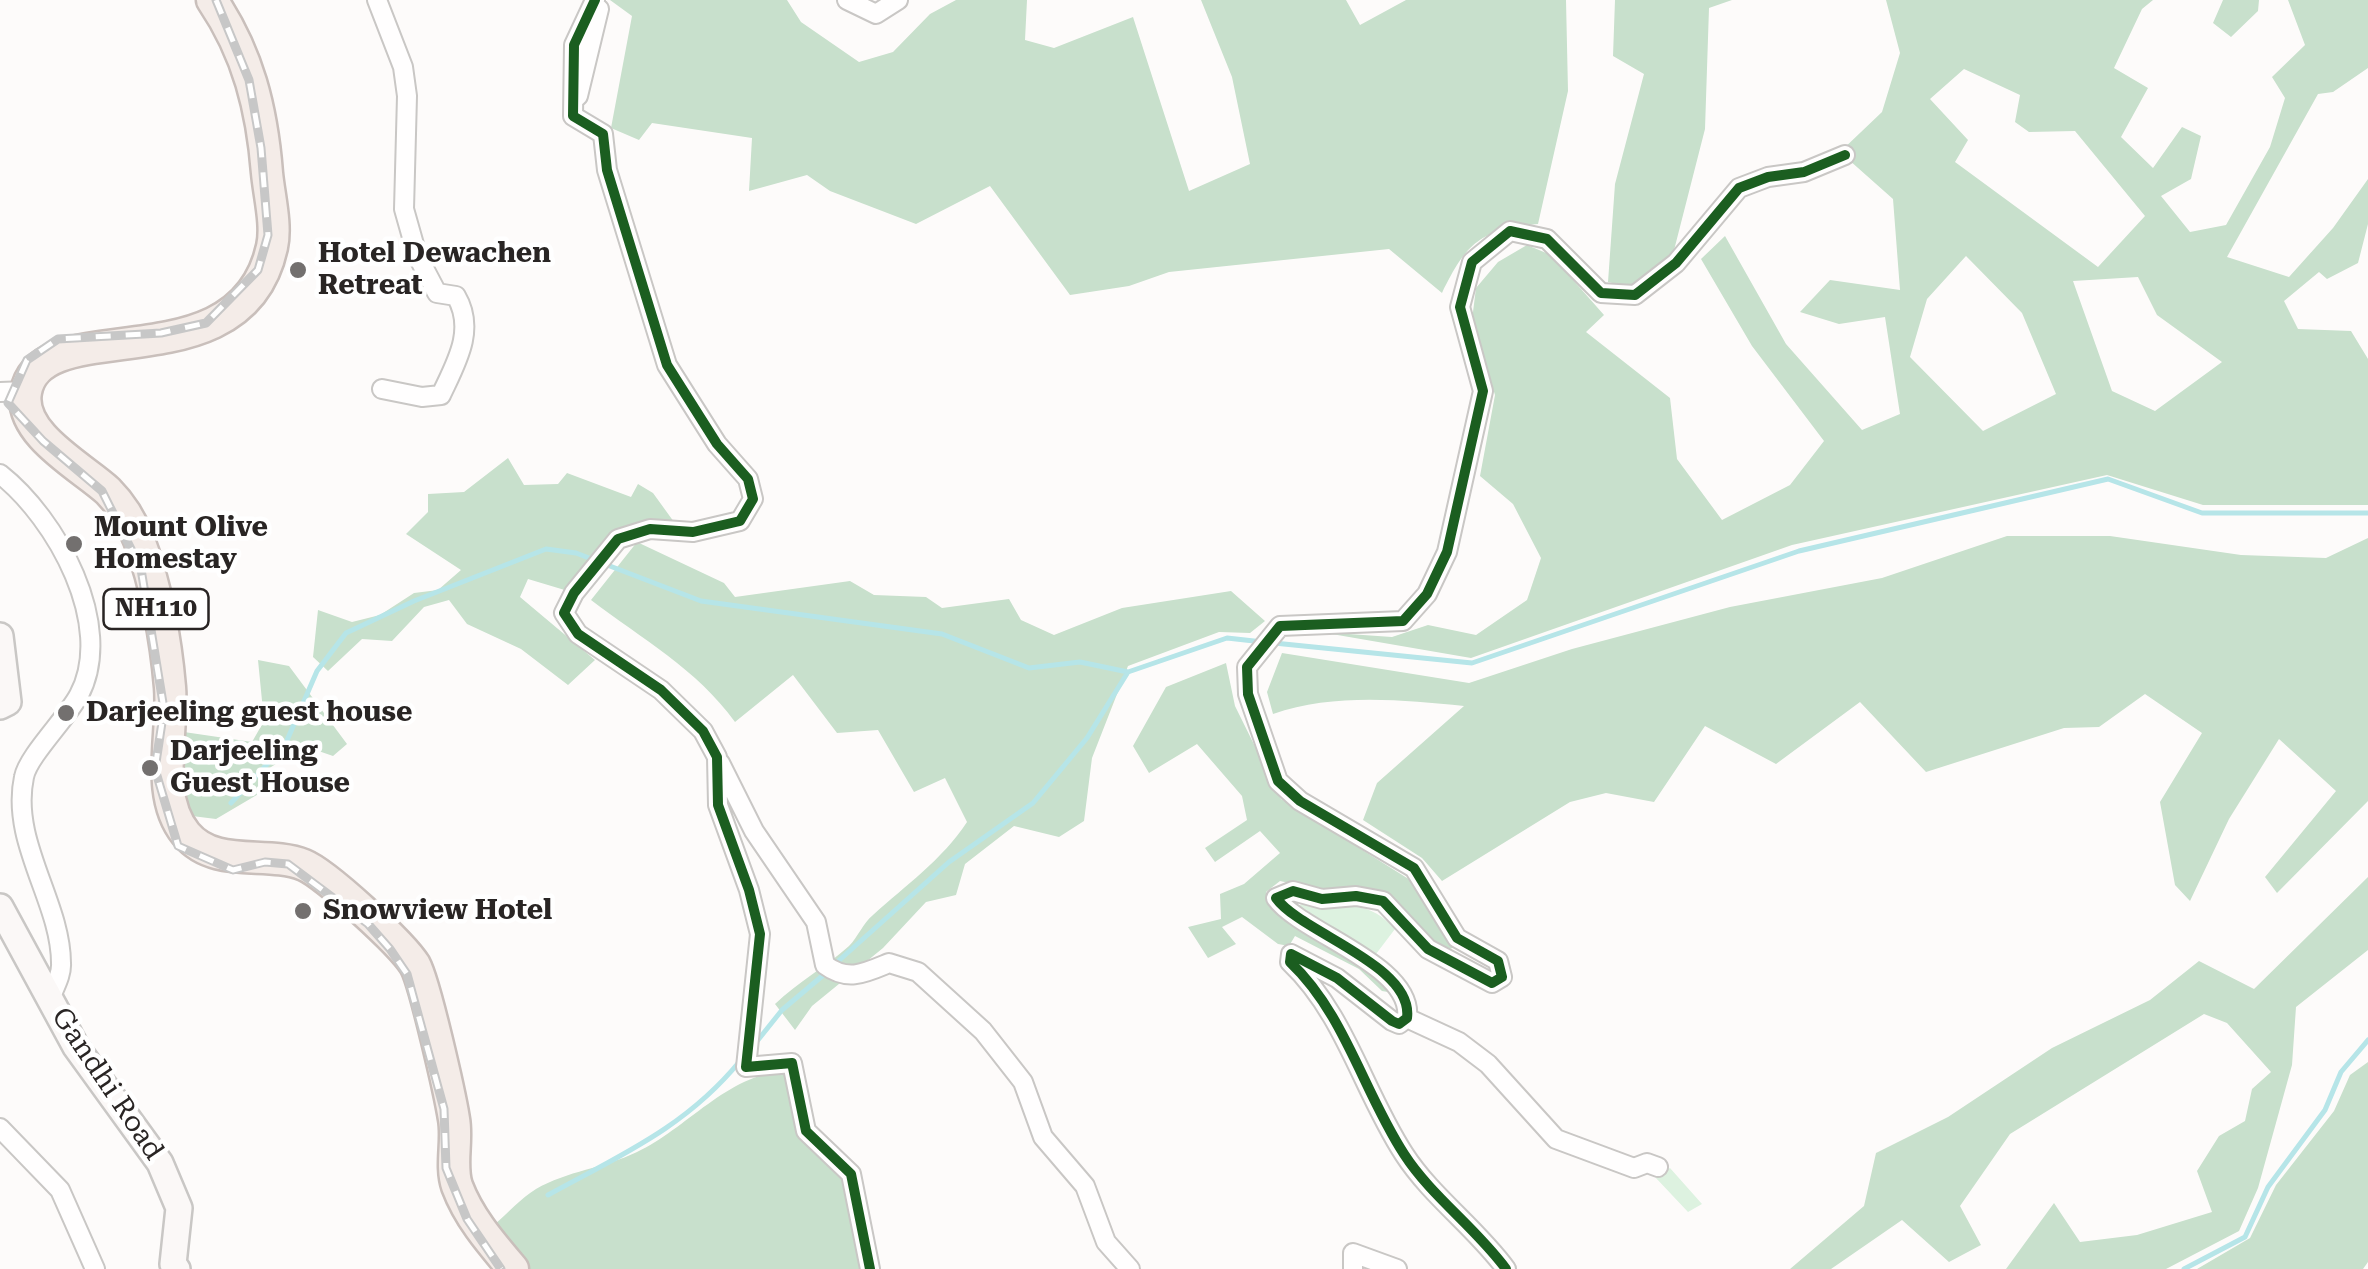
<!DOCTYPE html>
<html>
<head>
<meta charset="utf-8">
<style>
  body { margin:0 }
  canvas { display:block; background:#fdfbfa }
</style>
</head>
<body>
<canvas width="2368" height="1269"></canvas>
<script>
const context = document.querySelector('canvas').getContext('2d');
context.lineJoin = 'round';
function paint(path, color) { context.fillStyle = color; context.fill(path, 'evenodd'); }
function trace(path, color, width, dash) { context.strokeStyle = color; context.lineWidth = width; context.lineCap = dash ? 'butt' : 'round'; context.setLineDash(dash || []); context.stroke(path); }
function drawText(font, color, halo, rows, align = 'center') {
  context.font = font + ' "Roboto Serif",serif'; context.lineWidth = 9; context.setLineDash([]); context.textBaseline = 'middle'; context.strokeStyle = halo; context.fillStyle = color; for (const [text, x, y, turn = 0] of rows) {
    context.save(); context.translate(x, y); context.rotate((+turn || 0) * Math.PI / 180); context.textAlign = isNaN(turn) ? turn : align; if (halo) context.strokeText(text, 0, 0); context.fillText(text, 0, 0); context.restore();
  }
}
paint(new Path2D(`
  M1306,903C1345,911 1365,896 1395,929L1376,954L1290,908Z
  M1670,1168L1702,1204L1688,1212L1655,1177Z`), '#ddf2e0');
paint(new Path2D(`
  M610,0H787L801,22L859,62L893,52L930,14L956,0H1027L1025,40L1054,48L1133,17L1189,191L1250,164L1232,77L1201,0H1346L1360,25L1406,0H1566L1568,91L1538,224C1480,230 1467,242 1442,293L1389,249L1169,272L1129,286L1070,295L990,186L916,224L830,191L807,175L749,191L752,138L652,123L639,140L611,128L632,16Z
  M1615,0H1732L1709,8L1705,129L1671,262L1630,287L1608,282L1615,184L1644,74L1613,56Z
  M1886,0H2153L2142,9L2114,68L2148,88L2121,137L2153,168L2182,127L2201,136L2191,179L2161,196L2190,232L2226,225L2270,147L2285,98L2272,77L2305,45L2288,0H2368V68L2333,92L2318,94L2227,257L2289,277L2333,228L2368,179V224L2358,263L2327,279L2319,272L2284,301L2298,329L2351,331L2368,359V505H2203L2107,475L1792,545L1471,658L1320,632L1392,637L1428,625L1476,635L1527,600L1541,558L1513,504L1480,476L1495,395L1472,320L1476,288L1498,262L1527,245L1551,255L1604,315L1586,332L1670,398L1677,459L1722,520L1790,485L1824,441L1752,346L1701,259L1725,236L1786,344L1862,430L1900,414L1885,317L1839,324L1800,312L1830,280L1900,290L1893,199L1840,152L1882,112L1900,53ZM1964,69L2020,95L2015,122L2029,132L2075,131L2145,216L2098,267L1955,162L1968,140L1930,99ZM1966,256L2022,313L2056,394L1983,431L1910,357L1927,299ZM2138,277L2157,315L2222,362L2155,411L2112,391L2073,281Z
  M2223,0H2259L2258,11L2231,37L2213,23Z
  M508,458L524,485L558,484L567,473L631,497L638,484L653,493L674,522L648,523L568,591L528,579L520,597L595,660L568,685L521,649L467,624L449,600L424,607L392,641L362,639L328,671L313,657L318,610L352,622L380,615L414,593L438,590L461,570L406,534L428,512V494L464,492Z
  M2007,536H2110L2241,555L2326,558L2368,538V801L2277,893L2265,877L2336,791L2279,739L2229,819L2190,901L2175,885L2160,802L2202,733L2145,694L2099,727L2064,728L1926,772L1860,702L1776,764L1705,726L1654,802L1606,793L1570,802L1442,881L1422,858L1363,820L1377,783L1464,706C1402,700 1333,693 1273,714L1267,692L1282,653L1469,683L1572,649L1730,607L1882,578Z
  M637,542L724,583L735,597L850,581L874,595L926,597L942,608L1009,599L1021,620L1054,635L1122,608L1231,591L1265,621L1250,633L1219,632L1128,666L1092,758L1084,821L1059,837L1014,826L965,864L956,895L926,902L883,948L812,1006L795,1030L775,1004C798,982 827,966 849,946C858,937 863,923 873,915C907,884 941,861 967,822L945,778L914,792L878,730L837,733L793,675L735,722C697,669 642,639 591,600Z
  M258,660L289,666L347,744L333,756L304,746L268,769L272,786L216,819L192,816L174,781L184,732L252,742L264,721Z
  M1226,663L1235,706L1281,799L1415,883L1456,947L1443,951L1384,892L1354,886L1326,891L1280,881L1266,892L1283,920L1358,959L1394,993L1382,991L1359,969L1295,936L1289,946L1278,944L1242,917L1222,927L1236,944L1208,958L1188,927L1221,919L1220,894L1244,884L1280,853L1260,831L1215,862L1205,848L1247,820L1242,796L1197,744L1149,773L1133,746L1166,687Z
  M2368,877V950L2296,1007L2292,1065L2258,1188L2239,1231L2166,1269H2006L2054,1203L2080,1242L2137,1235L2212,1212L2197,1171L2219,1136L2245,1121L2252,1089L2271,1072L2227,1023L2204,1014L2010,1134L1960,1206L1981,1245L1949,1262L1902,1220L1831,1269H1790L1864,1206L1876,1153L1948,1117L2052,1048L2150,1000L2199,961L2254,989Z
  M2368,1062V1262L2363,1269H2197L2250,1238L2276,1185L2334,1111L2350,1075Z
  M784,1072L802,1135L847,1178L862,1269H523L495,1224C508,1213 521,1198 536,1189C567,1171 604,1168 637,1152C685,1130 729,1073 784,1072Z`), '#c8e0cc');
trace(new Path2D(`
  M1274,643L1472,663L1799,551L2108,479L2202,513H2368
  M231,803L285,745L317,671L346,633L414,601L546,549L576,553L701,601L942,634L1029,668L1080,662L1128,672
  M835,964L949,862L1033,803L1087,738L1128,672L1227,638L1263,642
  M754,1045L782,1010L827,972
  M548,1195C621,1155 686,1127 740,1061
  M2184,1269L2245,1237L2268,1187L2325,1110L2341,1072L2368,1040`), '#b6e5e8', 5);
const street = new Path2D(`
  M377,0L403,67L407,96L404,209L417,255L437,293L456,296C476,330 456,363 441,395L422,397L382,389
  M595,0L574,45L573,116L603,134L607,170L667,365L717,444L748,479L753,499L740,521L693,532L650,529L618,539L574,593L564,613L578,634L661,690L703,731L717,757L718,805L749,890L760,934L746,1067L792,1063L806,1131L851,1174L870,1269
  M847,0L876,14L898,0
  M578,96L599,9
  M0,392L26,391
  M0,474C56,518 116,625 79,695C67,718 28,756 24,777C10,842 61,902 61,963C62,975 54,988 50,999
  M720,763L754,831L816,922L825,965C848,982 865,973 889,963L918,972L983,1031L1023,1082L1043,1137L1085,1186L1106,1242L1130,1269
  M1407,1018L1459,1042L1488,1064L1556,1139L1634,1168L1647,1163L1658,1167
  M0,1128L60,1190L95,1269
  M1353,1269V1253L1397,1269
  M1506,1269C1476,1228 1431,1196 1404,1154C1363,1091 1345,1014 1290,962L1291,954L1337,978L1392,1021L1399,1024L1407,1018C1414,965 1301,933 1276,898L1293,891L1322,899L1356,896L1383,901L1428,949L1492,983L1502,977L1498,961L1457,938L1414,868L1300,801L1278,781L1248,694L1247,667L1280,626L1403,621L1427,594L1447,552L1483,391L1460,307L1472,262L1510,231L1547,239L1601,293L1635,295L1676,263L1739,188L1768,177L1804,172L1845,155`);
const secondary = new Path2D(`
  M0,636L8,702L0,706
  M0,907L76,1047L160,1163L179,1208L173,1264L177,1269`);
const highway = new Path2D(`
  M212,0C248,53 262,109 267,173C269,195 277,225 272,247C241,389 41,308 26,392C18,434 82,467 108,491C122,505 132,522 139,540C156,584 166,640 170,687C174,733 154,795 186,834C215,869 266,850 304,865C326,874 402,944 415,965C425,983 450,1094 454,1119C458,1141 450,1165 457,1186C469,1218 491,1243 513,1269`);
trace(street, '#c9c7c5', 22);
trace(secondary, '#c9c7c5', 30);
trace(highway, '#c9bfbb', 35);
trace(street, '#fffefe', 18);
trace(secondary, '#fbf8f7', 25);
trace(highway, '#f4ece8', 30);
const rail = new Path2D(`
  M216,0L249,80L261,148L268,235L258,270L206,323L161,333L58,339L27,360L8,403L43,441L102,491L141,569L164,709L155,769L178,846L233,870L265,862L288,864L368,924L390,949L407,974L444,1109L446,1168L467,1219L501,1269`);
trace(rail, '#c7c7c7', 9);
trace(rail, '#fff', 5, [15]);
trace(new Path2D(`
  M595,0L574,45L573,116L603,134L607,170L667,365L717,444L748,479L753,499L740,521L693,532L650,529L618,539L574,593L564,613L578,634L661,690L703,731L717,757L718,805L749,890L760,934L746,1067L792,1063L806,1131L851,1174L870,1269
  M1506,1269C1476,1228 1431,1196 1404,1154C1363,1091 1345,1014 1290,962L1291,954L1337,978L1392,1021L1399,1024L1407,1018C1414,965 1301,933 1276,898L1293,891L1322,899L1356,896L1383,901L1428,949L1492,983L1502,977L1498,961L1457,938L1414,868L1300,801L1278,781L1248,694L1247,667L1280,626L1403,621L1427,594L1447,552L1483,391L1460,307L1472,262L1510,231L1547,239L1601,293L1635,295L1676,263L1739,188L1768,177L1804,172L1845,155`), '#1b5e20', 10);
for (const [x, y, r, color] of [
  [298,270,10,"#73706f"],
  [74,544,10,"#73706f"],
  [66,713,10,"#73706f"],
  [150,768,10,"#73706f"],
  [303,911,10,"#73706f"]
]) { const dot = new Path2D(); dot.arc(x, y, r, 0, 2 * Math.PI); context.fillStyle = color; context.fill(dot); trace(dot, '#fff', 4); }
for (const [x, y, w] of [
  [156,609,105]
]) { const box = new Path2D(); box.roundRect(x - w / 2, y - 20, w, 40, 8); context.fillStyle = '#fff'; context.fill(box); trace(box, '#292524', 2.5); }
drawText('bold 25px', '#292524', null, [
  ["NH110",156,609]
]);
drawText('bold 28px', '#292524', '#fff', [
  ["Hotel Dewachen",318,254],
  ["Retreat",318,286],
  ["Mount Olive",94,528],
  ["Homestay",94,560],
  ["Darjeeling guest house",86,713],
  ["Darjeeling",170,752],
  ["Guest House",170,784],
  ["Snowview Hotel",323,911]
], 'left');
drawText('28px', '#292524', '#fff', [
  ["Gandhi Road",107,1084,56]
]);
</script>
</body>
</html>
